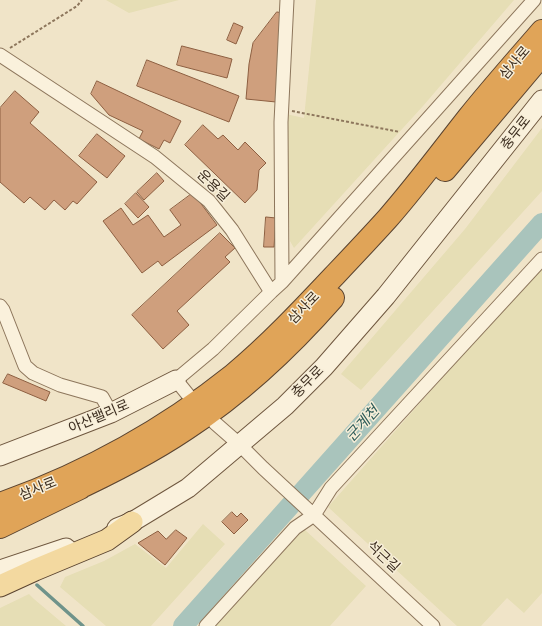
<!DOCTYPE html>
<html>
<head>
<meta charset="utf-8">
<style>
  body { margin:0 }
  canvas { display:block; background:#f0e4c8 }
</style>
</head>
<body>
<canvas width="542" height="626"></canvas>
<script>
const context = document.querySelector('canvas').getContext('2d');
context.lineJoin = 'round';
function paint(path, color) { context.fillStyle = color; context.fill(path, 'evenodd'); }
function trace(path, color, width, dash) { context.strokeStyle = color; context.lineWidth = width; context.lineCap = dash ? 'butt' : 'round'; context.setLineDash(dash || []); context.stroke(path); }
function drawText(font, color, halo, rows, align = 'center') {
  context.font = font + ' "Noto Serif","Noto Sans KR",serif'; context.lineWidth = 3; context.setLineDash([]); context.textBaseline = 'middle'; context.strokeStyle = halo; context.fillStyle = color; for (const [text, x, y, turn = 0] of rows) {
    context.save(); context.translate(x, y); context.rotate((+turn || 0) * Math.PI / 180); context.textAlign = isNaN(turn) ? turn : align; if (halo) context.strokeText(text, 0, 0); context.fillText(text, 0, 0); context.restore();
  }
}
paint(new Path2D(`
  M106,0H179L129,13Z
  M316,0H514L423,106L294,248L290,241L286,114L304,118Z
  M542,128V191L361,390L341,374L465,229Z
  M542,265V593L524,613L507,598L481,626H457L328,507Z
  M203,524L225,544L151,626H106L60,587L65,577L104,561L135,544L166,568Z
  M304,529L366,586L330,626H215Z
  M29,594L34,599L66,626H0V608Z`), '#e6deb5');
trace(new Path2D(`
  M37,585L83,626`), '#6f938a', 3.5);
trace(new Path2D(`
  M183,626L542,223`), '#a9c4bc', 20);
const building = new Path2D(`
  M277,12L283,13L276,102L246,99L249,64L253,43Z
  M234,23L243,27L236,44L227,40Z
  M182,46L232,59L227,78L177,65Z
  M147,60L239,96L229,122L137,86Z
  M97,81L181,121L170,143L164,140L159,149L139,139L143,131L109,115L91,94Z
  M15,91L39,112L30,123L97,182L77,204L73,201L65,210L54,200L45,210L30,197L24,203L0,182V108Z
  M203,125L218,139L223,135L238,150L245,142L266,163L259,170L257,190L245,203L185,145Z
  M97,134L125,156L107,178L79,156Z
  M157,173L164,181L144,200L137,192Z
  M136,193L149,207L138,218L125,204Z
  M193,193L217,225L162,266L158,261L142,273L103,221L121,208L133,225L148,215L164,237L181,225L170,210Z
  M266,217L276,218L274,247H264Z
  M220,233L235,248L225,257L230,262L177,311L189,325L163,349L132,315Z
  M8,374L50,392L46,401L3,383Z
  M232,512L237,517L241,513L248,520L234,534L222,522Z
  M176,530L187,538L165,565L138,543L158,531L166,539Z`);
paint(building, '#cf9f7d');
trace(building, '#8d5f41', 1);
const street = new Path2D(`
  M0,55L155,157L209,201L232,230L271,292L213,349L176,380L189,396
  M282,282L281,122L287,0
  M271,292L282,282L534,0
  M0,306L3,310L25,366L33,373L60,385L102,397L111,413
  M215,423L239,444L263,468L433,626
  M206,626L295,528L314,515L331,488L542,259`);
const secondary = new Path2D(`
  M0,456L111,413L176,380
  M117,528L132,522L188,488L285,406L324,367L386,296L542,100
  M0,570L66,548`);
const primary = new Path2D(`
  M0,586L35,570L107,540L132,522`);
const highway = new Path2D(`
  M445,170L542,55
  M66,494C107,475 149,454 186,429C241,393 290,347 333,298
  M0,504C84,474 163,431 233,375C269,345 301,311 333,277C351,258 370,238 388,218C416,186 442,151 468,118C492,88 517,60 542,31
  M0,527L80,488`);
trace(street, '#8d765c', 15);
trace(secondary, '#6f573f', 21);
trace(primary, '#5b4430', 23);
trace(highway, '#5b4430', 24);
trace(new Path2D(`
  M10,48L77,6L82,0
  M292,111L400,132`), '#8d765c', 2, [3, 2]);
trace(street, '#faf1dc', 13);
trace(secondary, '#faf1dc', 19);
trace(primary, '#f3d9a0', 21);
trace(highway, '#e0a458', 22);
drawText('14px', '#3d2e20', '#f7eed8', [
  ["삼사로",515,63,-50],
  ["충무로",516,133,-52],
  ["운용길",213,186,44],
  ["삼사로",304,308,-46],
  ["충무로",308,382,-45],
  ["아산밸리로",99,417,-23],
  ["삼사로",38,489,-22],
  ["석근길",383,557,43]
]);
drawText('italic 15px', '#2f5d5a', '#f7eed8', [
  ["군계천",363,424,-48]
]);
</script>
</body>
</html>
